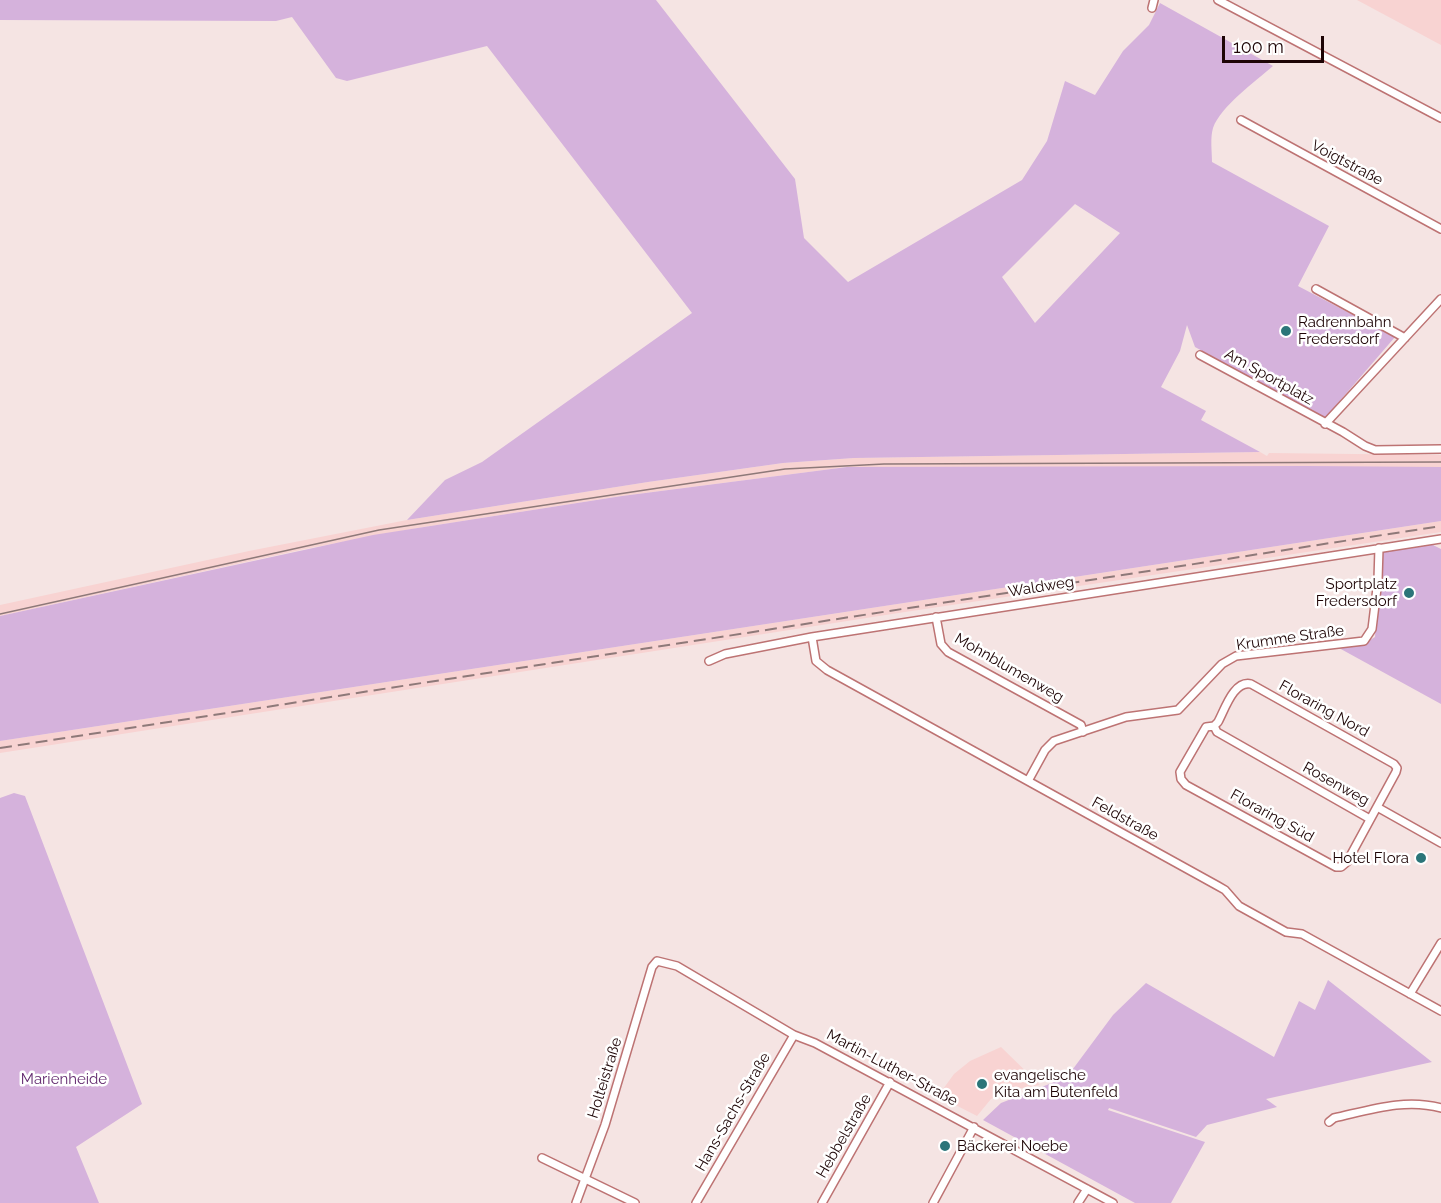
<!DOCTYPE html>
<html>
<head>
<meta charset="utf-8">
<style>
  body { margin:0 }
  #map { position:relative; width:1441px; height:1203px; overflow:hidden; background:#f5e4e3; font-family:Raleway,sans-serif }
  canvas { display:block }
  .scale { position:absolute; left:1222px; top:36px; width:102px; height:27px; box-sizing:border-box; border:3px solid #1d0405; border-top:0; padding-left:8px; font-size:18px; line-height:21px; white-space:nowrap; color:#1d0405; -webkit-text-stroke:4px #fff; paint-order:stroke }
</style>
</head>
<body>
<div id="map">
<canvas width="1441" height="1203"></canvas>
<div class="scale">100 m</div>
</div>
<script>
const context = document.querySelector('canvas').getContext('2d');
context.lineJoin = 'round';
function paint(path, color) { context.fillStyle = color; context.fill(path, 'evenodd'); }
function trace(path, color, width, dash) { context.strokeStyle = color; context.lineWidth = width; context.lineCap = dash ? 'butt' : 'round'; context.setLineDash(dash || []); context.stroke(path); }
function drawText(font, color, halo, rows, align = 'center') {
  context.font = font + ' Raleway,sans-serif'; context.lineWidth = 5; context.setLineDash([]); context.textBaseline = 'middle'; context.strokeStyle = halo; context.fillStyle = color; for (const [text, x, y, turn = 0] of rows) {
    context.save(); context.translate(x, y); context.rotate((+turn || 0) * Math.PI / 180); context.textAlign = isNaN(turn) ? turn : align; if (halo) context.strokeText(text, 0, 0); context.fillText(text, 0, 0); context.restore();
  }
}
paint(new Path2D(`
  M1357,0H1441V45Z
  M1260,452L1267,456L1269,453L1441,455V467H847L622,496L418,528L305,549L0,616V605L249,551L407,520L648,482L783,463L854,458Z
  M1441,521V532L905,612L0,753V741Z
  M1001,1047L1040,1085L1010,1090L1000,1094L991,1099L977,1116L938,1096L954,1074L970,1061Z`), '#f8d3d2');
paint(new Path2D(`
  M0,0H656L795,179L804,238L848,282L1022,180L1047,141L1065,81L1095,95L1123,51L1149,25L1160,3L1273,66C1255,82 1221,106 1213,128C1210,138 1212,151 1212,162L1329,226L1298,286L1395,337L1325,418L1195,347L1187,325L1180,351L1161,387L1206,411L1201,420L1260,452L854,458L783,463L648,482L407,520L445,480L482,462L692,313L487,46L347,81L336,78L292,17L276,21L0,20ZM1075,204L1120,233L1035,323L1002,277Z
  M1307,466L1441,467V521L0,741V616L373,535L622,496L847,467Z
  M1429,543L1441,549V704L1339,648L1362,645L1375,637L1380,549Z
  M14,793L25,796L142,1104L76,1147L99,1203H0V798Z
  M1328,980L1432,1062L1266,1099L1277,1107L1207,1125L1196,1137L1109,1108L1108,1110L1205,1142L1171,1203H1135L983,1120L1001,1103L1067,1077L1113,1015L1146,983L1274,1057L1299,1001L1315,1010Z`), '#d5b2dc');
const minor = new Path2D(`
  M1218,0L1441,118
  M1152,8L1154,0
  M1241,120L1441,229
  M1316,289L1405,338
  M1200,355L1343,432L1365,446L1375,450L1441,449
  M1325,424L1441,299
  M936,617L941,644L948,652L1081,725L1083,732
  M812,637L816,661L827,670L1218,886L1225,890L1239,906L1286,932L1302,934L1441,1011
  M709,661L725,654L812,637L1441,539
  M1214,726L1218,722C1225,709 1234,680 1251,684L1394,764L1397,768L1396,772L1347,862L1341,867H1336L1186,785L1181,779L1180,772L1206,727L1214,726L1217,732L1370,819
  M1028,781L1045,750L1054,741L1126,717L1178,710L1222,664L1236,656L1364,641L1372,629L1378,580L1379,548
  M1377,807L1441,843
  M1410,994L1441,943
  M1329,1122L1334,1118C1370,1110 1405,1098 1441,1108
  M542,1158L635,1203
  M576,1203L605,1125L652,967L657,961L677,966L794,1035L815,1043L1113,1203
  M696,1203L794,1035
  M822,1203L890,1082
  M933,1203L974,1127
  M1078,1203L1087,1189`);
trace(minor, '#bd7373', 10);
trace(minor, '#fff', 7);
trace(new Path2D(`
  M0,614L379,530L785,469L884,464L1441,462`), '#8e7979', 1.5);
trace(new Path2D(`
  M0,748L1441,526`), '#8e7979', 2, [12, 6]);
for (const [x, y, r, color] of [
  [1286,331,6,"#2b7579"],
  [1409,593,6,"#2b7579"],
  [1421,858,6,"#2b7579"],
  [982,1084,6,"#2b7579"],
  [945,1146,6,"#2b7579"]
]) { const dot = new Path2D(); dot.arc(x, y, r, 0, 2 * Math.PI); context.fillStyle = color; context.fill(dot); trace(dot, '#fff', 2); }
drawText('15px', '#1d0405', '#fff', [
  ["Voigtstraße",1347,163,28],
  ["Am Sportplatz",1269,377,29],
  ["Waldweg",1041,587,-9],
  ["Krumme Straße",1290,638,-8],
  ["Mohnblumenweg",1009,668,30],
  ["Floraring Nord",1324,709,29],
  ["Rosenweg",1336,784,29],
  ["Floraring Süd",1272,816,29],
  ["Feldstraße",1125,819,29],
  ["Martin-Luther-Straße",892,1068,28],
  ["Holteistraße",605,1078,-73],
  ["Hans-Sachs-Straße",733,1112,-60],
  ["Hebbelstraße",844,1136,-60]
]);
drawText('15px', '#1d0405', '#fff', [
  ["Radrennbahn",1298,322],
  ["Fredersdorf",1298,339],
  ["Sportplatz",1397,584,"right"],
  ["Fredersdorf",1397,601,"right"],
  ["Hotel Flora",1409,858,"right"],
  ["evangelische",994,1075],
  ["Kita am Butenfeld",994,1092],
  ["Bäckerei Noebe",957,1146]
], 'left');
drawText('15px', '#62296e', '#fff', [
  ["Marienheide",64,1079]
]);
</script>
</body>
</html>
